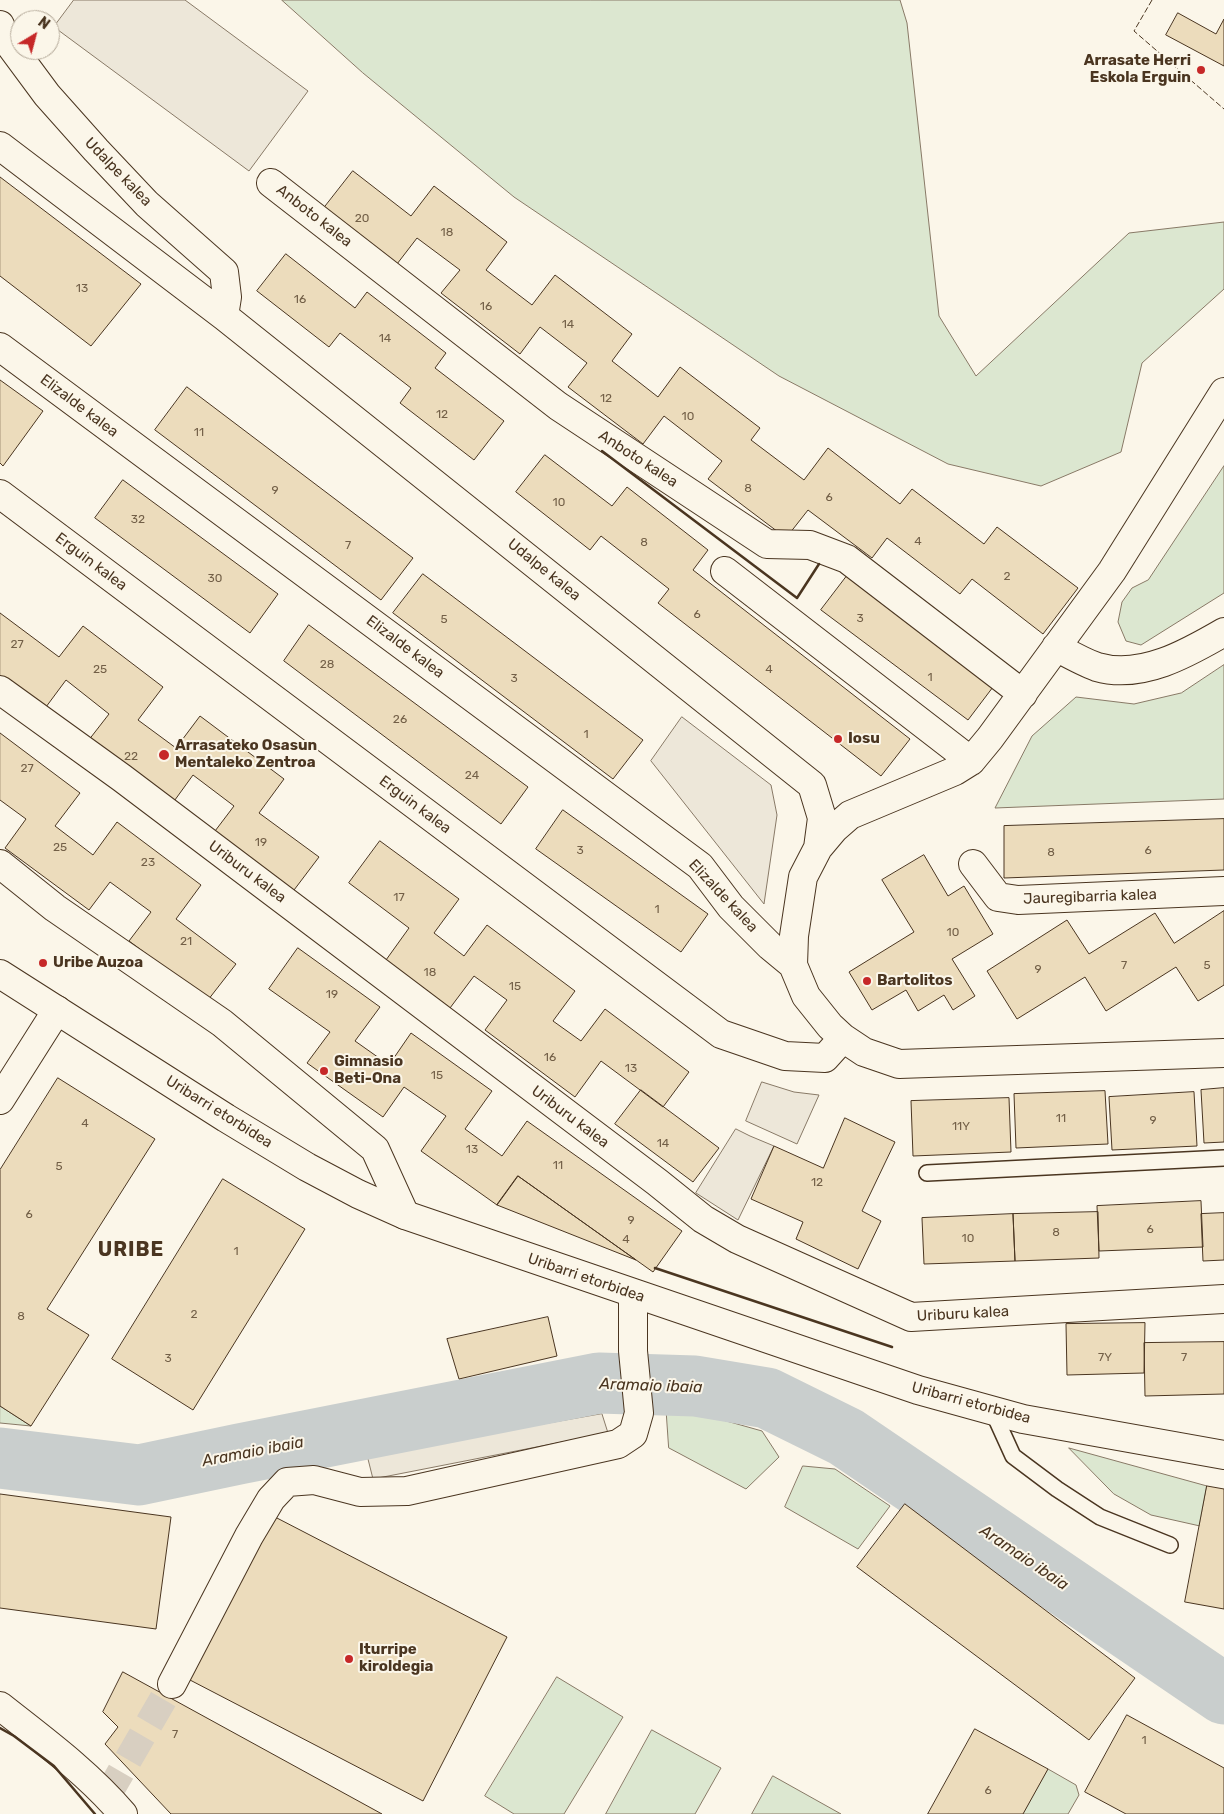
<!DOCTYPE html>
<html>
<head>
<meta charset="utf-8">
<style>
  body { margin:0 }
  #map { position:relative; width:1224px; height:1814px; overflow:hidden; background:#fbf6e9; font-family:Rubik,sans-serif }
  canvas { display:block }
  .north { position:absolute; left:10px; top:10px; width:50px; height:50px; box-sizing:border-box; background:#fbf6e9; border:1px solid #b4a999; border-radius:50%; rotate:37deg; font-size:14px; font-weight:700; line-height:20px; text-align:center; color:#4a3520 }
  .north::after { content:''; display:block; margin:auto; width:18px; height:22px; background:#c62828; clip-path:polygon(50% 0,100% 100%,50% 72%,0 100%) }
</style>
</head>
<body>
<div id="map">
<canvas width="1224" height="1814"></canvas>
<div class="north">N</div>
</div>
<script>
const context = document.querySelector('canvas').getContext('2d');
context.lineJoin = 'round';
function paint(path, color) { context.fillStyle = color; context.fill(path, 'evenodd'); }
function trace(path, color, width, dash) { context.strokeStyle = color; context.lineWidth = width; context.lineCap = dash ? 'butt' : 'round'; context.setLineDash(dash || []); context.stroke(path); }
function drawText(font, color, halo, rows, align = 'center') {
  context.font = font + ' Rubik,sans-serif'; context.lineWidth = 4; context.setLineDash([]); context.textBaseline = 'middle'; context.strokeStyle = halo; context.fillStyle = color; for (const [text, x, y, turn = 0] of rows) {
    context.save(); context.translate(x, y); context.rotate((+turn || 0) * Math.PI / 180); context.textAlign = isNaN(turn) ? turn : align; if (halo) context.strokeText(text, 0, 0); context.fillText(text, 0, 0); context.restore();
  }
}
const green = new Path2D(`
  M282,0H900L907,23L939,316L976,376L1129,233L1224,222V289L1142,363L1121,452L1041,486L948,464L779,376L514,197L363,73Z
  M1224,466V593L1141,645L1126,641L1118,622L1122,602L1132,588L1148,580Z
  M1224,665V799L995,808L1032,736L1076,697L1134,704L1181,693Z
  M666,1404L762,1431L779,1457L746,1489L669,1448Z
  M0,1406L31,1426L0,1423Z
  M1069,1448L1207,1486L1200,1526L1151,1515L1114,1494Z
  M803,1466L835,1469L890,1506L858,1549L785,1507Z
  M557,1677L623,1717L564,1814H514L485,1796Z
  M652,1730L721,1768L695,1814H606Z
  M1048,1769L1076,1785L1079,1795L1068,1814H1023Z
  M773,1776L841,1814H752Z`);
paint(green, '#dce7d0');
trace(green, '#887966', 1);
const parking = new Path2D(`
  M74,0H185L308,91L249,171L54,27Z
  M682,717L771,785L777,815L764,904L651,761Z
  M762,1082L794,1092L819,1095L797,1144L746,1121Z
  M736,1129L750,1136L774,1146L738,1220L696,1193Z
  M602,1414L608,1433L373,1479L367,1455Z`);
paint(parking, '#ede7d9');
trace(parking, '#887966', 1);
trace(new Path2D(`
  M0,1458L139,1475L239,1454L599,1383L695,1386L767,1398L846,1437L1224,1694`), '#c9cecd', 61);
const building = new Path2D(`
  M1178,13L1216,34L1224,19V66L1166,35Z
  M353,171L411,216L434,186L507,242L486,270L532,305L555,275L632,334L612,361L658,397L680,367L760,428L751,440L804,480L828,448L900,504L912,489L984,544L997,527L1078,588L1043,634L972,579L960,594L887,538L872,558L808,510L786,538L708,479L722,461L664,416L643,444L568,387L587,363L540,327L520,354L441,293L460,270L417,238L397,264L324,208Z
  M0,177L141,284L91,346L0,276Z
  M286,254L355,308L367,292L446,353L435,368L504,421L474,460L400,403L411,388L340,333L329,347L257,291Z
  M0,380L43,411L3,466L0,463Z
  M187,387L413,558L381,600L155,430Z
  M545,455L612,506L627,487L708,550L693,570L910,739L881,776L658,603L669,589L601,536L590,550L516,492Z
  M123,480L278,594L250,633L95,518Z
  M850,572L996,683L968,720L821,610Z
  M423,574L643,740L613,779L393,613Z
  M0,613L59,657L83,626L163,687L138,720L176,748L200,716L284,779L259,813L319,857L291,894L212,835L234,806L193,775L172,804L88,741L109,714L66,680L43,711L0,679Z
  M309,625L528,787L501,824L284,661Z
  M0,733L80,793L55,826L93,855L117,822L201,885L176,919L236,964L208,1000L129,941L151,912L110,882L89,910L5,848L26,819L0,800Z
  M563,810L708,914L681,952L536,849Z
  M1224,819V870L1004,878V826Z
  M380,841L459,899L434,933L464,956L487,925L575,991L553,1021L581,1041L605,1009L689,1072L663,1107L601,1061L575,1097L485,1030L507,1000L474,976L450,1008L386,960L409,928L349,883Z
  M924,855L948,896L964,886L993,934L952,959L975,996L953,1010L944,995L918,1011L906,990L872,1010L849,972L914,932L882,880Z
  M1224,911V985L1198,1001L1176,967L1106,1011L1085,977L1017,1019L987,971L1067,920L1089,954L1155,913L1174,943Z
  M298,948L380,1007L355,1041L389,1065L411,1033L492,1091L465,1129L502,1156L527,1121L682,1231L653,1272L518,1176L497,1205L421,1151L446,1116L404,1087L383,1117L307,1063L330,1032L269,989Z
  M58,1078L155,1139L47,1309L89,1335L31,1426L0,1406V1170Z
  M1224,1088V1142L1204,1143L1201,1090Z
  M641,1090L719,1148L693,1182L615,1124Z
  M1105,1091L1108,1144L1016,1148L1014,1094Z
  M1194,1092L1197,1146L1112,1150L1109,1097Z
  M1009,1098L1011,1152L913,1156L911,1101Z
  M845,1118L895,1142L862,1211L881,1221L858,1269L796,1239L803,1222L751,1199L774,1146L823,1168Z
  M518,1176L636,1260L497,1205Z
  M223,1179L305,1229L193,1410L112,1359Z
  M1201,1201L1203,1247L1099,1251L1097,1206Z
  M1098,1212L1099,1258L1015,1261L1013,1214Z
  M1224,1213V1260L1203,1261L1201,1214Z
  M1013,1214L1015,1261L924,1264L922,1218Z
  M548,1317L557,1356L459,1379L447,1339Z
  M1145,1323L1144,1373L1067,1375L1066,1324Z
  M1224,1342V1394L1145,1396L1144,1343Z
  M1207,1486L1224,1489V1609L1185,1602Z
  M0,1494L171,1517L156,1629L0,1608Z
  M905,1504L1135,1678L1089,1740L857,1567Z
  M275,1517L507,1637L423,1801L190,1680Z
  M123,1672L382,1814H171L105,1744L118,1727L103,1712Z
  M1127,1715L1224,1768V1814H1126L1085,1792Z
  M975,1729L1048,1769L1023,1814H928Z`);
paint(building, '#ecdcbc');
trace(building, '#4a3520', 1);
trace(new Path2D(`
  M107,1796L172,1684`), '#d8cfc1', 28, [28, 14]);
const lane = new Path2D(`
  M927,1173L1224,1158
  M993,1412L1013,1456L1057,1489L1100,1517L1170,1545`);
const street = new Path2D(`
  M0,25L7,41L47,95L96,150L147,204L224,272L227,297L224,316
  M0,146L224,316L812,785L822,818L818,848
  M271,183L558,406L767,544L810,545L847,559L1023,694
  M0,347L700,866L731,907L770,946L793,965
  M1224,392L1112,571L990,738L971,761L955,771L850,815L834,829L818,848L803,877L794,936L793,965L806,996L830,1026L843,1038L864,1052L899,1064L1224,1053
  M0,494L721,1034L785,1056L825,1058L843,1038
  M725,571L971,761
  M1056,647C1069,654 1083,662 1097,667C1141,680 1188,653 1224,632
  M0,690L122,778L657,1182L703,1219L737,1239L911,1317L1224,1299
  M0,864L55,908L222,1023L375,1149L405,1215
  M973,864L998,897L1018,900L1224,891
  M0,1100L57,1010
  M172,1684L249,1536L271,1499L287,1482L314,1480L360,1492L407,1491L618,1444L633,1434L639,1413L633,1351V1294
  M0,1706C43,1740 87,1772 123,1814`);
const secondary = new Path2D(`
  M0,974L226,1118L307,1167L358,1194L405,1215L918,1390L1023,1419L1224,1455`);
trace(lane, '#4a3520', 18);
trace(street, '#4a3520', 30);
trace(secondary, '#4a3520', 30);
trace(lane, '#fbf6e9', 15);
trace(street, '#fbf6e9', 28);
trace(secondary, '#fbf6e9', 28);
trace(new Path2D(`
  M1152,0L1134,31L1224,109`), '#4a3520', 1, [6, 2.5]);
trace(new Path2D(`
  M602,451L797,598L819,564
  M655,1268L892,1347
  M0,1728L14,1736L54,1766L95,1814`), '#4a3520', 2.5);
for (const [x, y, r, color] of [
  [1201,70,5,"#c62828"],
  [838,739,5,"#c62828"],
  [164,755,6,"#c62828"],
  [43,963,5,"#c62828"],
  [867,981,5,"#c62828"],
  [324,1071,5,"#c62828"],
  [349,1659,5,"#c62828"]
]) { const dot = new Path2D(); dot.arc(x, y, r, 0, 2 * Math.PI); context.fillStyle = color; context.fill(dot); trace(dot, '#fbf6e9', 2); }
drawText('12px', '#725f47', null, [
  ["20",362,219],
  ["18",447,233],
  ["13",82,289],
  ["16",300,300],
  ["16",486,307],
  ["14",568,325],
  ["14",385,339],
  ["12",606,399],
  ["12",442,415],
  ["10",688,417],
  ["11",199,433],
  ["8",748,489],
  ["9",275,491],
  ["6",829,498],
  ["10",559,503],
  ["32",138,520],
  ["4",918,542],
  ["8",644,543],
  ["7",348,546],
  ["2",1007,577],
  ["30",215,579],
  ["6",697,615],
  ["3",860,619],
  ["5",444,620],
  ["27",17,645],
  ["28",327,665],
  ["25",100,670],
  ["4",769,670],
  ["1",930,678],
  ["3",514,679],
  ["26",400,720],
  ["1",586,735],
  ["22",131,757],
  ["27",27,769],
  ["24",472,776],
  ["19",261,843],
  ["25",60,848],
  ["3",580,851],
  ["6",1148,851],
  ["8",1051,853],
  ["23",148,863],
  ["17",399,898],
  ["1",657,910],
  ["10",953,933],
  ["21",186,942],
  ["7",1124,966],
  ["5",1207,966],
  ["9",1038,970],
  ["18",430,973],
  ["15",515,987],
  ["19",332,995],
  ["16",550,1058],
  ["13",631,1069],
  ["15",437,1076],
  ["11",1061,1119],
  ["9",1153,1121],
  ["4",85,1124],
  ["11Y",961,1127],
  ["14",663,1144],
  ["13",472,1150],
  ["11",558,1166],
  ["5",59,1167],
  ["12",817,1183],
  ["6",29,1215],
  ["9",631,1221],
  ["6",1150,1230],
  ["8",1056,1233],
  ["10",968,1239],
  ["4",626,1240],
  ["1",236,1252],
  ["2",194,1315],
  ["8",21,1317],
  ["7Y",1105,1358],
  ["7",1184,1358],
  ["3",168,1359],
  ["7",175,1735],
  ["1",1144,1741],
  ["6",988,1791]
]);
drawText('bold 15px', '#4a3520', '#fbf6e9', [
  ["Arrasate Herri",1191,61,"right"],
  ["Eskola Erguin",1191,78,"right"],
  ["Iosu",848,739],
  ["Arrasateko Osasun",175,746],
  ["Mentaleko Zentroa",175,763],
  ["Uribe Auzoa",53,963],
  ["Bartolitos",877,981],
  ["Gimnasio",334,1062],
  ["Beti-Ona",334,1079],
  ["Iturripe",359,1650],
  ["kiroldegia",359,1667]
], 'left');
drawText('15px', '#4a3520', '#fbf6e9', [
  ["Udalpe kalea",118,172,46],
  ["Anboto kalea",314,216,38],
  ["Elizalde kalea",79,406,37],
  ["Anboto kalea",638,459,33],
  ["Erguin kalea",91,562,37],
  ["Udalpe kalea",544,570,39],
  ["Elizalde kalea",405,647,37],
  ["Erguin kalea",415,805,37],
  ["Uriburu kalea",247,872,37],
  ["Elizalde kalea",723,896,47],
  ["Jauregibarria kalea",1090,897,-2],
  ["Uribarri etorbidea",219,1112,32],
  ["Uriburu kalea",570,1117,37],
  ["Uribarri etorbidea",586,1278,19],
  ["Uriburu kalea",963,1314,-3],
  ["Uribarri etorbidea",971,1403,15]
]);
drawText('italic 16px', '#4a3520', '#fbf6e9', [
  ["Aramaio ibaia",651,1386,2],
  ["Aramaio ibaia",253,1452,-11],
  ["Aramaio ibaia",1024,1558,34]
]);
context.letterSpacing = '1px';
drawText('bold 20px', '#4a3520', '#fbf6e9', [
  ["URIBE",131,1250]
]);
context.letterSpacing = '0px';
</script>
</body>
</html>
